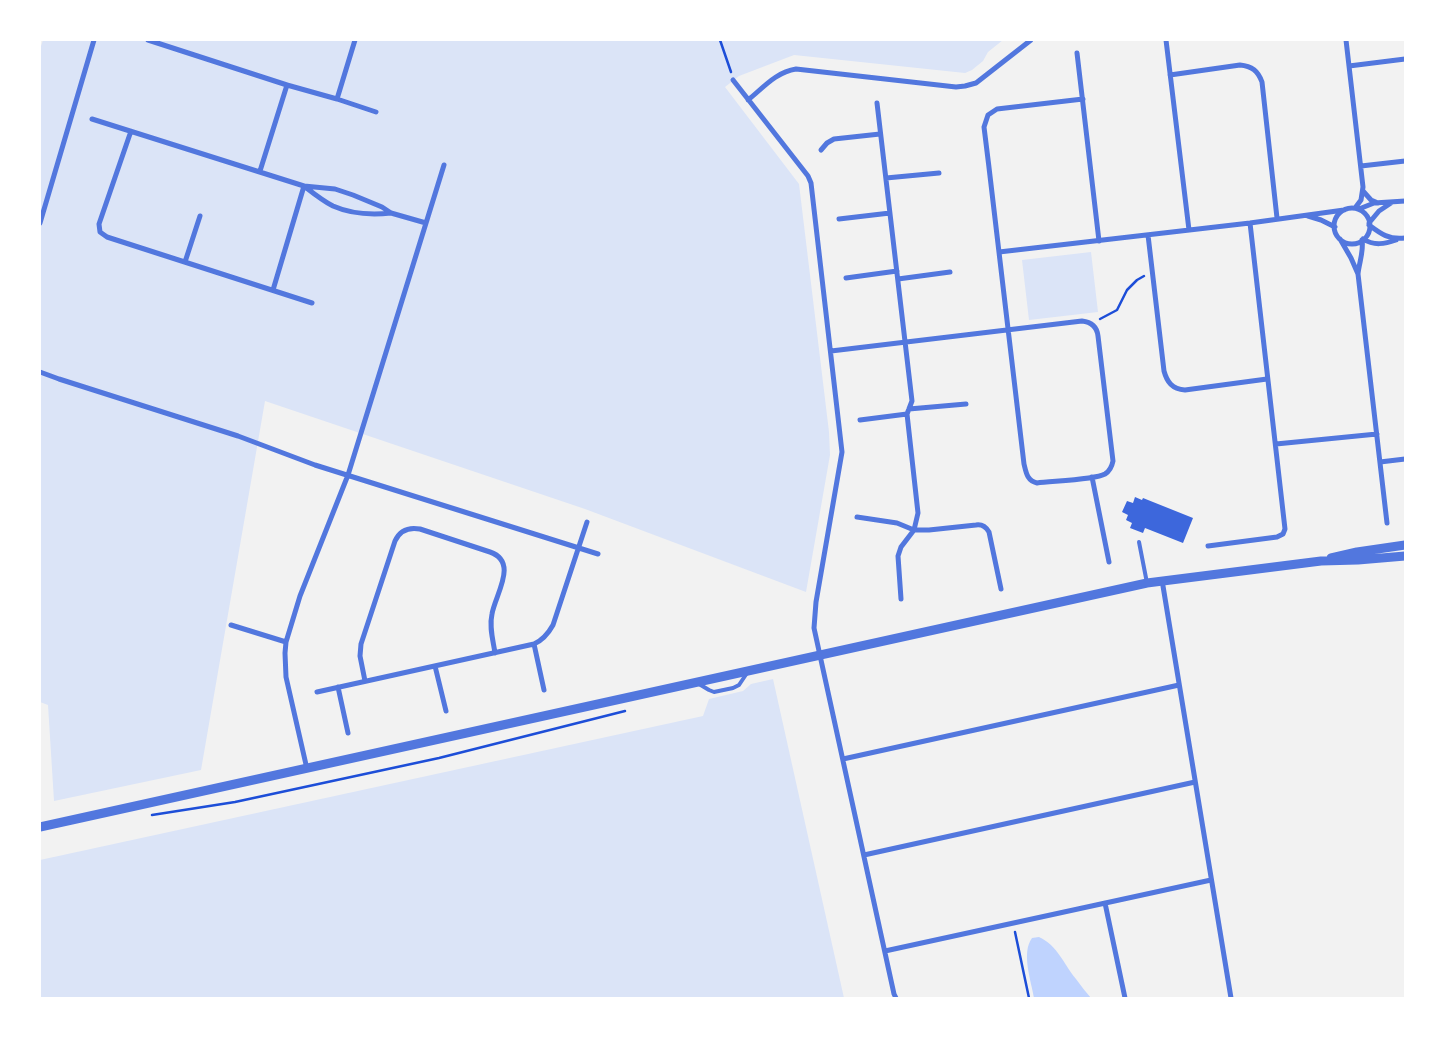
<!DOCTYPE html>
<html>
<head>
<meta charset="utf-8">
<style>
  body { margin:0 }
  #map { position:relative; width:1445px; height:1038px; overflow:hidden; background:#f2f2f2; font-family:Georgia,serif }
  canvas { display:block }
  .frame { position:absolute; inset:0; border:41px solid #fff; pointer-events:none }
</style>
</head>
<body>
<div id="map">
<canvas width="1445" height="1038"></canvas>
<div class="frame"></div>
</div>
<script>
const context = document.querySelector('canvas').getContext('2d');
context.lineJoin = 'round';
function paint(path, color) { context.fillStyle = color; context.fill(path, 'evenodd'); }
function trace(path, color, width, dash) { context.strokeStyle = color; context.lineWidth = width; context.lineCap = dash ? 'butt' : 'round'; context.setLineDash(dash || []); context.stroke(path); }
paint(new Path2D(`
  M43,40H1003L988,52L983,61L972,70L965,73L794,55L739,76L725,87L799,184L829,432L830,455L806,592L585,509L265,401L201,770L54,801L48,705L40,702V49Z
  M1091,252L1098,312L1029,320L1022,260Z
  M773,679L844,998H40V860L703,716L709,699L743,691L751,684Z`), '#dbe4f7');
paint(new Path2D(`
  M1039,937C1058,946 1063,963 1076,979C1081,986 1086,992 1091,998H1034C1031,980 1021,953 1032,938Z`), '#bfd3fe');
paint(new Path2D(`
  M1135,497L1142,500L1143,498L1193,518L1183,543L1145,528L1143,533L1130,528L1132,523L1126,520L1128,515L1122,512L1127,501L1133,503Z`), '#3d67dc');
trace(new Path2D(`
  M720,40L731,72
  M1100,319L1117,310L1127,290L1137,280L1144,276
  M152,815L235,802L439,758L625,711
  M1015,932L1029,998`), '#1d4ed8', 2.5);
trace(new Path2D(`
  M1139,542L1147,583
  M699,684L709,690L714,692L733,688L739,685L747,673`), '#5277de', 4);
trace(new Path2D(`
  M148,40L287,85
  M1166,40L1189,230
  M1346,40L1349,66
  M1077,53L1099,241
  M1170,75L1240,65C1252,66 1258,71 1262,82L1277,218
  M733,80L808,176L811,183L842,452L816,602L814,628L894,994L896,998
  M337,99L376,112
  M748,100C763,88 776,72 796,69L956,87L965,86L976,83L1031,40
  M877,103L912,401L907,414L918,513L914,530L901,547L898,556L901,599
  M92,119L304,186L273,290
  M131,131L99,224L100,232L107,237L312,303
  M821,150L827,143L834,139L880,134
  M1361,166L1405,161
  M260,171L287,85L337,99L355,40
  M886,178L939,173
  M304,186L335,189L353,195L382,207L391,213L426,223
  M304,186C313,193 323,201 333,206C351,214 372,215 391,213
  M1363,191L1371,200L1378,203
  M1355,208L1361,200L1363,187L1349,66L1405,59
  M1334 226a18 18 0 1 1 36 0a18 18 0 1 1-36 0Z
  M1359,209L1374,203L1405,201
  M1308,216L1321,220L1335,227
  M839,219L890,213
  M40,223L94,40
  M1369,223L1379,211L1391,203
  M1369,225C1381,234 1389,240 1405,238
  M1148,235L1164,371C1167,382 1172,389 1185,390L1267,379
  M1340,239L1351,258L1358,274
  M1363,239C1374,246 1385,244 1396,240
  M1362,240C1364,251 1359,263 1358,274L1387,523
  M999,252L1250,223L1344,210
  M185,262L200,216
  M846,278L897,271
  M898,279L950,272
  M831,351L1082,321C1091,322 1097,327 1098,336L1113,461C1112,466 1110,471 1105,474C1094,480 1051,481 1037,483C1027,481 1026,472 1024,464C1011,351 998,239 984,127L988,115L997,109L1083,99
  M40,372L59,379L238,436L315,465L598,554
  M909,409L966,404
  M860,420L907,414
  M1276,444L1377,434
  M1380,462L1405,459
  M1092,477L1109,562
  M857,517L897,523L914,530H929L976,525C982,524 986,527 989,532L1001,589
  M1208,546L1277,537L1283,534L1285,529L1250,223
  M1162,580L1231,998
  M231,625L286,642
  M534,644L544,690
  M435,666L446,711
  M365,681L360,656L361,644L395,541C400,530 409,527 420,529L490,552C519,562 495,595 492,614C489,627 493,640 495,653
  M338,687L348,733
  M317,692L534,644C543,640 548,634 553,625L587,522
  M843,759L1179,685
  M307,769L286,677L285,653L286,642L300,596L348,475L444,165
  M864,855L1195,782
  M1105,903L1125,998
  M885,951L1211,880`), '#5277de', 5);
trace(new Path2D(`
  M1331,558L1357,552L1405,545
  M40,827L1147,583L1321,561L1358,560L1405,556`), '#5277de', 9);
</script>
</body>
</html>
